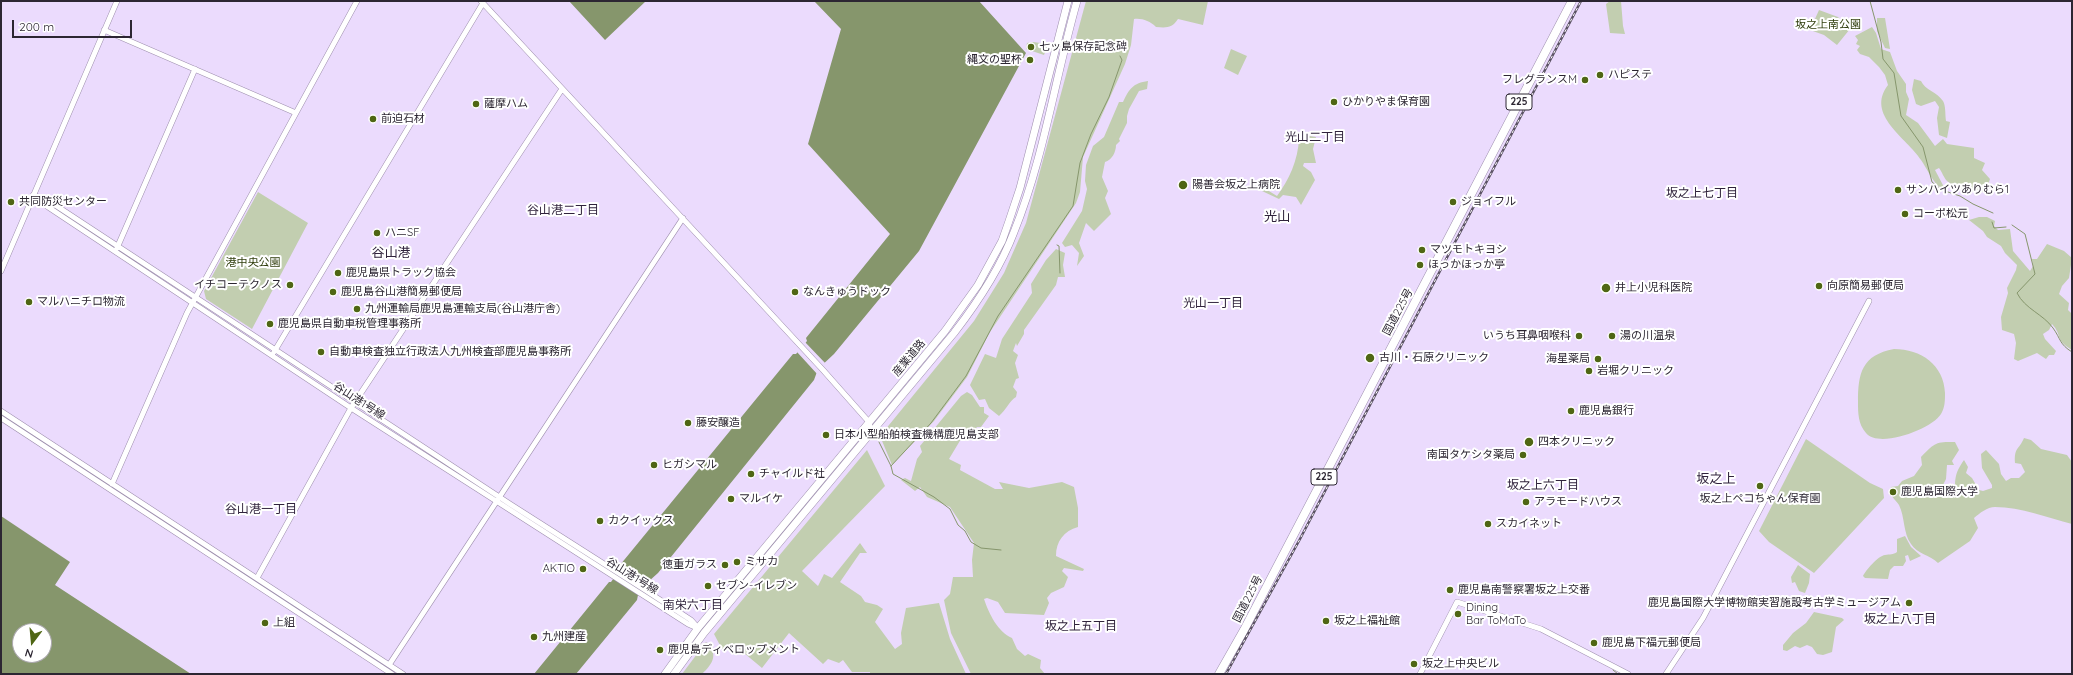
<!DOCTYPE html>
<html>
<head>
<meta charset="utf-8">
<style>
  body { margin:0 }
  #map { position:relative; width:2073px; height:675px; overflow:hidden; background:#ebdbfd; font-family:Quicksand,sans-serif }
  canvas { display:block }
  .frame { position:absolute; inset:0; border:2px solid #2c2632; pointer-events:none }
  .north { position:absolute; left:12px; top:623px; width:40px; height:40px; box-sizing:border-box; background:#fff; border:1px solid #aba8ad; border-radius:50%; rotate:196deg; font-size:11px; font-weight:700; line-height:16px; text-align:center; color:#2c2632 }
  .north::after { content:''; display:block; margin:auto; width:14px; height:18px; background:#4f6614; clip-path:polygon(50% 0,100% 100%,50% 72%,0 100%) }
  .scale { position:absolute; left:12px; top:20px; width:120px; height:18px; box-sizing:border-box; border:2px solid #2c2632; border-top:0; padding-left:5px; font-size:12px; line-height:14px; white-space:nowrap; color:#2c2632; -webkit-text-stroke:3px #fff; paint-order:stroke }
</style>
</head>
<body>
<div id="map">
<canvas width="2073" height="675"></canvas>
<div class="frame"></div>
<div class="north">N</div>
<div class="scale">200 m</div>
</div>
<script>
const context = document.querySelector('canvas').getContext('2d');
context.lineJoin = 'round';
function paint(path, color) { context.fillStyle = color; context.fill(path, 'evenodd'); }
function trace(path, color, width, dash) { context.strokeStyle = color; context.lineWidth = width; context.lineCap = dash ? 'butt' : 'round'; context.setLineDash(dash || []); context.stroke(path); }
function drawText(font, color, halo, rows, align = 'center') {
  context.font = font + ' Quicksand,"Noto Sans JP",sans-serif'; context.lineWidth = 4; context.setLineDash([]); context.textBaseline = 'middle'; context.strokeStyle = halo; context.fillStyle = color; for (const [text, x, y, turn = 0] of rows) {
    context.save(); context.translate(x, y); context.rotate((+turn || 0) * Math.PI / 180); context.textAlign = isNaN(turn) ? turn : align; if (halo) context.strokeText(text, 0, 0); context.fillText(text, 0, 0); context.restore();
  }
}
paint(new Path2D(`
  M1086,1H1208L1203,25L1178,19C1172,28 1167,28 1156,27C1150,21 1142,18 1134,19L1131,45L1125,64L1083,157L1080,192L1076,203L990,332L967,377L934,421L892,465L880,436L974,321L1004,273L1026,223Z
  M1610,1H1621L1623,26L1625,34L1610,33L1606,4Z
  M1819,10L1838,17L1850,29L1837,45L1824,35L1810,30Z
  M1877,18H1885L1890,49L1885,48L1877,31Z
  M1872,27L1876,33L1881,49L1890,52L1897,71L1906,84V92L1909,99L1906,115L1918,123L1935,146L1943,139L1947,144L1974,148V158L1985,163L1982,170L1990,179L1986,191C1978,195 1954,188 1947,181C1944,178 1942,172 1939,168L1935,170L1945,189L1938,186C1931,178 1927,169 1921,160C1907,138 1865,115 1888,85L1885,75L1879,67L1869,57L1860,54L1857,50L1860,46L1856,44L1858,40L1855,36Z
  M1033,42L1048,44L1044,55L1026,49L1027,43Z
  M1231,49L1247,56L1238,75L1224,68Z
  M1914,79L1921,81C1925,90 1937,92 1943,101C1946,106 1945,115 1946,121L1950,122L1947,138L1939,135L1937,118L1939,107L1935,101L1921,106L1916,104L1912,90Z
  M1148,81L1147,89L1139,91L1129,109L1127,116V123L1119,139L1120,141L1116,145C1116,152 1112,160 1105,162L1102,177L1108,191L1105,198L1111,214L1094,231L1086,223L1079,243L1084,256L1077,266L1079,253L1072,245L1065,247L1062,243L1082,211L1087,189L1085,181L1086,165L1093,146L1104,137L1119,102H1123C1129,89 1133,83 1148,81Z
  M1303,135L1316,137L1313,149L1316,163H1304L1303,166L1311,172L1315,180L1301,205L1296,197L1283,195L1279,199L1262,191L1264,188L1277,196C1289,180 1298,160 1299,139Z
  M258,192L308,223L252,329L206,299L204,291Z
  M1979,217H1987L1995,221L1994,226L1998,230L2010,229L2013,251L2030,271L2033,266L2032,259H2037L2047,244L2064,251L2072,258L2069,278L2062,286L2059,294L2069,303L2068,310L2072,314V350C2054,339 2063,336 2052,324L2049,330L2043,334L2045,339L2056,351L2054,355H2049L2046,359L2037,353L2018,361L2014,359L2016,343L2014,334L2002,330L2001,317L2008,293L2007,288L2016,270L2017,265L2005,253L2001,246L1987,237L1983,231L1969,220Z
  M1056,249L1065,253L1063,265L1065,277H1058L1056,285L1024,330V334L1017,346L1016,343L1013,351L1018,355L1015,363L1019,378L1016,379L1013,387L1017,392L1016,397C1010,400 1006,410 999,416L989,408L985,399L979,400L970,385L985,354L996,358L1002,339L1032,293L1031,284L1046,260Z
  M1894,349C1921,349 1944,365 1945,393C1945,401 1945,407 1941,414C1932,429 1879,449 1866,433C1858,424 1858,413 1858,402C1858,373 1862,355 1894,349Z
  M967,392L972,395L980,407H984V413L989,416L981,427H977L968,438L961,439L949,459L961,465L960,470L995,489H1003L999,482L1029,488L1062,482L1074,487L1078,508V527C1064,531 1056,541 1056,556L1084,569L1083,571L1064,568L1062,571L1068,577L1064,587L1051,593L1047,598L1049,603L1044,615L1005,613L998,602L987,598L984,599C989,614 998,632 1012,638L1017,649L1025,656L1028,654L1041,660L1040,668L1045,674H971L951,633L944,600L950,594L953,577H973L972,560L974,543L950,507L927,497L920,487L915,491L901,480L905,478L911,481L917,459L922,452L920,446L961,396Z
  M2024,438L2031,440L2041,449L2067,455L2072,462V524C2048,518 2021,507 1995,507C1987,507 1980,513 1974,518L1978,528L1970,541L1938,563C1930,555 1917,554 1911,544C1903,533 1905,517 1899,505C1895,499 1888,495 1891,487L1898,486L1902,481L1914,476L1922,465L1921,457C1936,442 1935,442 1955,442L1959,450L1952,461L1954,465H1947L1946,479L1943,485L1953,497L1955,496C1955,480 1954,474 1964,460L1968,467L1966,473L1972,478L1979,490L1983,491L1992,488V485L1982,468L1981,454L1986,450L1999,464L2001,474L2006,481L2011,478H2019L2025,472L2021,464L2015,463C2014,447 2019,450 2024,438Z
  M1806,439L1870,483L1883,489L1884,498L1814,573L1769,542L1759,531Z
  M867,450L885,486L802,571L818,586L824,574L832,578L860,543L867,553H860L840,582L861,596L865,602L877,605L883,609L875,622L895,649L902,644L901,633L906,608L939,603L950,639L966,674H870V672H852L843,660L839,663L828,659L823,664L789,633L762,668L732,643L723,651L714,634Z
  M1905,536L1911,547L1921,556L1910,561L1908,555L1905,556L1906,561L1903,566H1894L1890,570L1888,579L1865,578L1863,576C1866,570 1878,556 1885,555C1890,554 1893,555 1897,552V539Z
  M1798,565L1810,574L1809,583L1805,593L1799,591L1795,582L1792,583L1791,577Z
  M1814,612L1842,618L1844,620L1836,627L1832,652L1823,655L1817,654L1812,647L1807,645L1800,648L1795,646L1787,651L1783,650V645L1793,633L1806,623Z
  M706,642C719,653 713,664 702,674H682Z`), '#c2ceb0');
paint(new Path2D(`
  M569,1H646L605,40Z
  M814,1H979L1026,53L919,251L834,354L818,369L814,380L658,573L639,590L637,600L576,674H534L609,582H611L621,568L620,565L793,354H796L807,341L806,338L890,234L808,144L841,29Z
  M1,516L70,562L55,585L191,674H1ZM20,631H44V655H20Z`), '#86966c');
paint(new Path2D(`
  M804,341L826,364L819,370L818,375L797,352Z`), '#ebdbfd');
trace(new Path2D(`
  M1870,1L1881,42L1883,59L1894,73L1901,116L1923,147L1932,182L1942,190L1960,196L1973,204L1993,213
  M1992,222L1994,228L2006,227
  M2012,225L2025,234L2035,274L2017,293C2025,309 2043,314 2053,328C2061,339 2059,344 2072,352
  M1057,245L1059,246L1060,273
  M879,442L891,466L893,474L934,497L950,509L958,525L965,531L971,542L981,548L1001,550
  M891,466L931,423L966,376L998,316L1073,206L1080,163L1091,134L1109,97L1122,60L1120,56
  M1613,670L1618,674`), '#86966c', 1);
const minor = new Path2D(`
  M481,1L823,370L869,422L872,434
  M104,30L296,113
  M33,195L49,201L510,504L645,590L691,620L698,628
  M37,198L48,207L351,408L688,624L697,628
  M117,248L195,69
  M1,271L117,1
  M274,352L483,3
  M1,411L403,674
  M1,418L392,674
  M112,484L187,313L357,1
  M257,578L351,408L562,89
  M389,665L683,218
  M1420,674L1457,602L1541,629L1628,674
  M1666,674L1703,618L1869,301`);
const major = new Path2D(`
  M665,674L698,628L945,331L978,285L1002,241L1009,221L1020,188L1068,1
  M674,674L704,633L954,333C978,302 1000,269 1014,232C1044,158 1055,78 1077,1`);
const highway = new Path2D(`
  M1219,674L1244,630L1572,1`);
trace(minor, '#9e8fae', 6);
trace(major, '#9e8fae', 8);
trace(highway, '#9e8fae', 9);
trace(minor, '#fff', 5);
trace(major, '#fff', 7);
trace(highway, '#fff', 8);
const rail = new Path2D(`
  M1226,674L1300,539L1581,1`);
trace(rail, '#5a5163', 2.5);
trace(rail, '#fff', 1, [3]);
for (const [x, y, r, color] of [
  [1031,47,4,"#4f6614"],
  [1030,60,4,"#4f6614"],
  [1600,75,4,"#4f6614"],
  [1585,80,4,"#4f6614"],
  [1334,102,4,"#4f6614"],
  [476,104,4,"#4f6614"],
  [373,119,4,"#4f6614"],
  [1183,185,5,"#4f6614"],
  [1898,190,4,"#4f6614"],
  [11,202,4,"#4f6614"],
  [1453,202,4,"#4f6614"],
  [1905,214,4,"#4f6614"],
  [377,233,4,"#4f6614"],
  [1422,250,4,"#4f6614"],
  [1420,265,4,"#4f6614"],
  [338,273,4,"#4f6614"],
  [290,285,4,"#4f6614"],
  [1819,286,4,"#4f6614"],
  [1606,288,5,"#4f6614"],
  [333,292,4,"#4f6614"],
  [795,292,4,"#4f6614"],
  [29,302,4,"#4f6614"],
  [357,309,4,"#4f6614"],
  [270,324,4,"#4f6614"],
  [1579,336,4,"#4f6614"],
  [1612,336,4,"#4f6614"],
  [321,352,4,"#4f6614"],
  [1370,358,5,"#4f6614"],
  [1598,359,4,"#4f6614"],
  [1589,371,4,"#4f6614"],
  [1571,411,4,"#4f6614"],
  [688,423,4,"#4f6614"],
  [826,435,4,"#4f6614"],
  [1529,442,5,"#4f6614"],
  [1523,455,4,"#4f6614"],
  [654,465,4,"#4f6614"],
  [751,474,4,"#4f6614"],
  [1760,486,4,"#4f6614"],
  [1893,492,4,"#4f6614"],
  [731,499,4,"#4f6614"],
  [1526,502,4,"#4f6614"],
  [600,521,4,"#4f6614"],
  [1488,524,4,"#4f6614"],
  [737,562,4,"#4f6614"],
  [725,565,4,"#4f6614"],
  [583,569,4,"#4f6614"],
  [708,586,4,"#4f6614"],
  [1450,590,4,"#4f6614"],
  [1909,603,4,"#4f6614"],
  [1458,614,4,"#4f6614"],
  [1326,621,4,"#4f6614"],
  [265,623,4,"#4f6614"],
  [534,637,4,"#4f6614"],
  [1594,643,4,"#4f6614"],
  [660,650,4,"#4f6614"],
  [1414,664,4,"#4f6614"]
]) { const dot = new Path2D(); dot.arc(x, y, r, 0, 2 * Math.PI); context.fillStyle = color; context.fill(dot); trace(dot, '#fff', 1.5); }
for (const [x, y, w] of [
  [1519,102,26],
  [1324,477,26]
]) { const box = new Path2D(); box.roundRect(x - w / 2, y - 8, w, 16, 3); context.fillStyle = '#fff'; context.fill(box); trace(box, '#2c2632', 1); }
drawText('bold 10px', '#2c2632', null, [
  ["225",1519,102],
  ["225",1324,477]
]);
drawText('11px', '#303e0d', '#fff', [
  ["坂之上南公園",1828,25],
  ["港中央公園",253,263]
]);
drawText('11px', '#2c2632', '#fff', [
  ["七ッ島保存記念碑",1039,47],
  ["縄文の聖杯",1022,60,"right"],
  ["ハピステ",1608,75],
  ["フレグランスM",1577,80,"right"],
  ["ひかりやま保育園",1342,102],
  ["薩摩ハム",484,104],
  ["前迫石材",381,119],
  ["陽善会坂之上病院",1192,185],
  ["サンハイツありむら1",1906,190],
  ["共同防災センター",19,202],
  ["ジョイフル",1461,202],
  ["コーポ松元",1913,214],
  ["ハニSF",385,233],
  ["マツモトキヨシ",1430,250],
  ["ほっかほっか亭",1428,265],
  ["鹿児島県トラック協会",346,273],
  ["イチコーテクノス",282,285,"right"],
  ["向原簡易郵便局",1827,286],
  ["井上小児科医院",1615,288],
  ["鹿児島谷山港簡易郵便局",341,292],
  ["なんきゅうドック",803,292],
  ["マルハニチロ物流",37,302],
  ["九州運輸局鹿児島運輸支局(谷山港庁舎)",365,309],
  ["鹿児島県自動車税管理事務所",278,324],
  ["いうち耳鼻咽喉科",1571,336,"right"],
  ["湯の川温泉",1620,336],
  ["自動車検査独立行政法人九州検査部鹿児島事務所",329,352],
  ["古川・石原クリニック",1379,358],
  ["海星薬局",1590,359,"right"],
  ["岩堀クリニック",1597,371],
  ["鹿児島銀行",1579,411],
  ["藤安醸造",696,423],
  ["日本小型船舶検査機構鹿児島支部",834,435],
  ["四本クリニック",1538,442],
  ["南国タケシタ薬局",1515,455,"right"],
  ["ヒガシマル",662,465],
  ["チャイルド社",759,474],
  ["鹿児島国際大学",1901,492],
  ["マルイケ",739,499],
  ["坂之上ペコちゃん保育園",1760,499,"center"],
  ["アラモードハウス",1534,502],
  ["カクイックス",608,521],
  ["スカイネット",1496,524],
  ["ミサカ",745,562],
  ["徳重ガラス",717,565,"right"],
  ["AKTIO",575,569,"right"],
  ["セブン-イレブン",716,586],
  ["鹿児島南警察署坂之上交番",1458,590],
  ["鹿児島国際大学博物館実習施設考古学ミュージアム",1901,603,"right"],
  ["Dining",1466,608],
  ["Bar ToMaTo",1466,621],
  ["坂之上福祉館",1334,621],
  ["上組",273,623],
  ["九州建産",542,637],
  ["鹿児島下福元郵便局",1602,643],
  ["鹿児島ディベロップメント",668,650],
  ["坂之上中央ビル",1422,664]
], 'left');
drawText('11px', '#2c2632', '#fff', [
  ["国道225号",1398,312,-62],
  ["産業道路",909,358,-50],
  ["谷山港1号線",359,401,33],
  ["谷山港1号線",632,576,32],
  ["国道225号",1248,599,-63]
]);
drawText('12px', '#30233c', '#fff', [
  ["光山二丁目",1315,137],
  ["坂之上七丁目",1702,193],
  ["谷山港二丁目",563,210],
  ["光山一丁目",1213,303],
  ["坂之上六丁目",1543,485],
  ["谷山港一丁目",261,509],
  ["南栄六丁目",693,605],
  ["坂之上八丁目",1900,619],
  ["坂之上五丁目",1081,626]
]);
drawText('13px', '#30233c', '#fff', [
  ["光山",1277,217],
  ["谷山港",391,253],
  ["坂之上",1716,479]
]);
</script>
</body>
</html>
